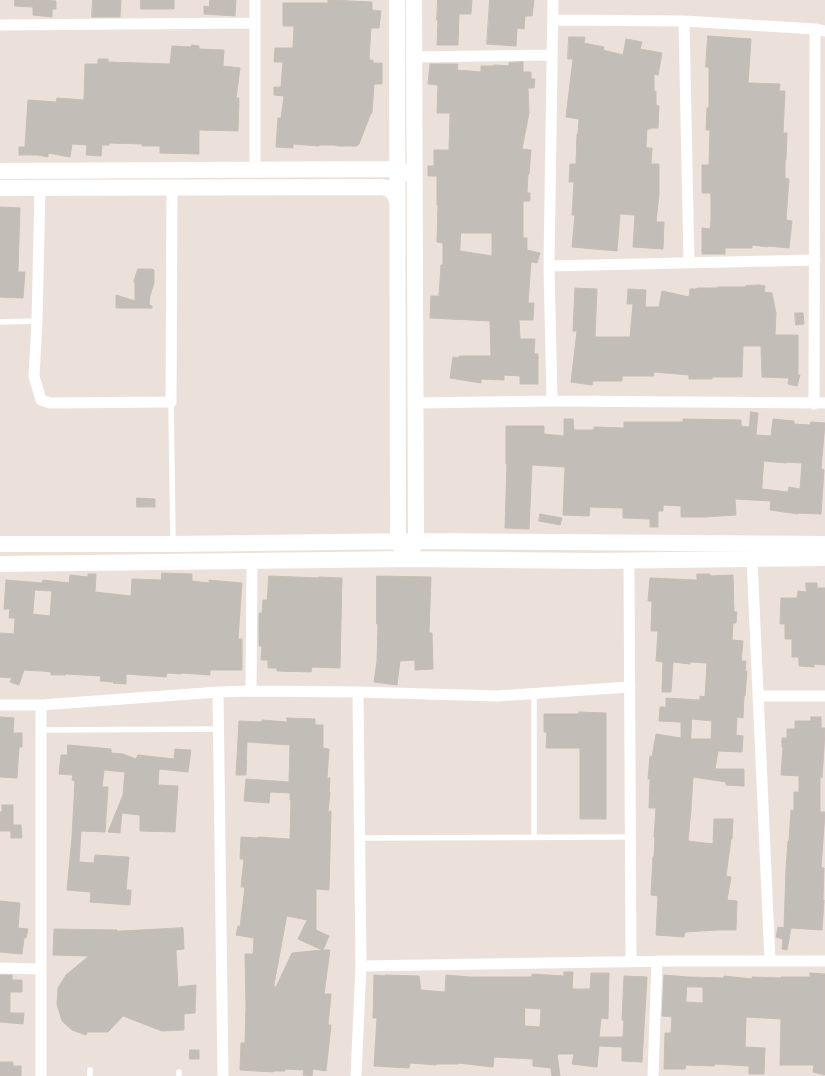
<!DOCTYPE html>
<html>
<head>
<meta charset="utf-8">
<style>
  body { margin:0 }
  canvas { display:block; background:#ebe1da }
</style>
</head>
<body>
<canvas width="825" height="1076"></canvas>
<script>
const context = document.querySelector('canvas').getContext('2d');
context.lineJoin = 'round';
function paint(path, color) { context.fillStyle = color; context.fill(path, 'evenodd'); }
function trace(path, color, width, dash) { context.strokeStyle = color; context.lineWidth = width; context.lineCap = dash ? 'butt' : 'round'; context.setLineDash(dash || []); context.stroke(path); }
const building = new Path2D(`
  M15,0H43L56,1V9H52V17L33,15V7L15,6Z
  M93,0H121L120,17H92Z
  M141,0H174V9H141Z
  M210,0H236L235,16L204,14V6L209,7Z
  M328,0L372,2V10L381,11L379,28H371L369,60H373V63H382V84H374L372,113H371L359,144L357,146H338L334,145H319V146L293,144V148L276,147L278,118H281L284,96L274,95V87H281L283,62H274L275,48H293L294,26H283V3H328Z
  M438,0H472L471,14H459L458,45H437L438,20H437Z
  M490,0H534L532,16H525L524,29L517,28L516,46L487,44Z
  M708,36L751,39L748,83L780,84L779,91H785L783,133H787L786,160H785V178L789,179L786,220L792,221L789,248L768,246V247L752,245V248H725V254H702V228L710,229L711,220V193H702V165H709L710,130H706L707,108H709V67H706Z
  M569,37H585L584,43L604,47L603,50L623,55L626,39L642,42L640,49L662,53L658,75L654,74V91H656V105L659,106L658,128H650V129H647L646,148H652L651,164H659V194L656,222H664L663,249L633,247L635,215L620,214L617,251L572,247L575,215H572L574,182H569L570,164H576L577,134H578L579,119L566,117L573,59H568Z
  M192,45L199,46V49L224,50L223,66L240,68L236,98H239L238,131L199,130V154L160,153V146H142V144L109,143V145H102L101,156L86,155L87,145L72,144L70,157L48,153V157L38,155H19V147H25L28,100L56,102L57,98L84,100L85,64H98V59H108V62L170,64L172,46L191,47Z
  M523,62V72H531V79H535L534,88H528L529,113L522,149L531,150L529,174H528L527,193H530V201H523V238H527V250L540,253L537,263L531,262L528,303H534L533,320H519L520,339H535L534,354H538V384H520V376L504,375V380L481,379V383L450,378L453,357L459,358V356H491L490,321L430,318L431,296H439L441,265H443V243L437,242L438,205H437V176H428V166H434V150H449L450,113H437L438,85L428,84L430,64H458L457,70L481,72V66H494V65L509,66V63ZM461,233H492V256L460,251Z
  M0,207L20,208L18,272H25L23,298L0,297Z
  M138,269H151L154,270V283L150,296L149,305L152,306V308H116V295L135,301V283L134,282Z
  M759,285L765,286L764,292L772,293L776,313L775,335H798V375H800L797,386L788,384L789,378L762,377L761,346H743L742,377H712V379H689V375L653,372L654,376H622V381H593L592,385L571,382L577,331H573L575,288L597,289L595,337H630L633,304H627L628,289L646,290L645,307H659L662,291L689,297L690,289H697V288H718V287H746V286Z
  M795,313H803L804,324L796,325Z
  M751,412L758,413L756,435L771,436L773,419L794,421V424L810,425L811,422L825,423L821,469L824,470L821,514L798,513V514L770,510L771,501L735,499L736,515L704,517H681V506L663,505V511H658V527H650V519L623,518V508L590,507L589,516L563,515L565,467L532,465L529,529L505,528L507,464H506V426H544V434L564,436V419H573L574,430H594V427L624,428V422H683V419L741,420V426L749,427ZM764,461L786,463V462L802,463L800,489L789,487L788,492L762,489Z
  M137,498L155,499V507H137Z
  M540,514L562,518L560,525L539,521Z
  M162,573L192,574V581L209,583V580L242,583L238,639H242V670H210V675L181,673V674L167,673L166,677L126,674V684L113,683L114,682L100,681L101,676L65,674V675H51V672L42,671L24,670L19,685L10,682L12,678L0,677V633L14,634L15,618H9L10,609H4L6,580L42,583L43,580L69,583L70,575L88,577V574H96L95,592L131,596L132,579L161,580ZM35,590L52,591L50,616L33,614Z
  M697,574H710V576L733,575L734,612H737L736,623H733L732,640L743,641L741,661H746L745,671H747L745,696H744L743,718L737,717L736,735L743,736L742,752L718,751L715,769H744V786L726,785V782L693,777L691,810L688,841L713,844L714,819H733L732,839H731L726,876L731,877L727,900L737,901L736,930H718L685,932L684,937L656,935L658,896L651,895L653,857H654L655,837H654L656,808H649L650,779H648L650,756L652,757L656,734L681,738V722L659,721L660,707H666V698L700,700V696L705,697L707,663L690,662V664L673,662L671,692H662L663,662L656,661L658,631H651L652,601H648L650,578L697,580ZM692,719L712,721L711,739H691Z
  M269,576L319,578V577L342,578L340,668L312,667L311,672L277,671V668H268V660H261L262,646H259V613H262L263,600H267Z
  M377,576L431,577L429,633H432L433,669L415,670V660L400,661L397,685L374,682L377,661L378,624H377Z
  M806,583H817V588H825V665L814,664V667L799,666V657H792V639H785V624H780L781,598H797L798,591L806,592Z
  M579,712L606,713V819H580V748H546L547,732H544V714H579Z
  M0,717L14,718L13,733H22V747H19L17,778L0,777Z
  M811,717H821V728H825L824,748L822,778L820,777V812H825L821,868H824L823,900H824L822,930L791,928L787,950L782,949L783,939L776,937L778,927L784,928L786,869L788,841H789L791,810L794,811V792H799V776L781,775L783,747H782V738H787V729H795V721H811Z
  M287,718L315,719V725H323V748L329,749L327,778H330L329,792H330L328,812L331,811L329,890L316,889V930L329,936L323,950H330L324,994H331L330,1005L328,1025H331L326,1071L313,1069L312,1076L303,1075L304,1070L285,1069V1071H273V1072L240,1070L241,1043H245L246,1006L245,954H253L254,938L236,935L238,926L240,927L245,887H241L244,859H240L241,837L257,838L258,837L290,839L291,800H290V793L270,792L269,803L244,801L246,779L289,782L290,745L247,742L246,775H236L239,721L262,722V720L287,722ZM287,916L307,920L298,939L322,950L292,953L276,987L274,986Z
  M68,745L111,749V753L123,754L136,759L138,755L174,759L175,749L191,750L188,772L159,769L158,785L178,786L175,832L140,831V815L122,813L120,833L108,832L123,795L125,772L104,770L102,787H108L105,832L81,831L79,862L94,863L95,855L129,857L126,890H131L130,905L90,902L91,892L67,890L72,837L75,781L72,780L73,775L59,774L61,755H67Z
  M2,805H13V825H21L22,838H11V831H0V812H2Z
  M0,901L20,903L18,928L28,929L26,938H24L22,954L0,952Z
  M183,928L184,949L176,950L178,987L196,985L195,1013L184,1014V1030L162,1031L123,1016L108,1032H87L86,1035L72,1030L62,1021L57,1004L58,988L66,975L89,956L53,955L54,929L117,930V931Z
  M564,972H573L572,989H590L591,973H609L608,1019L601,1018L599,1037H623L624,1020H622L624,976L647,977L642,1062L622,1061V1047L599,1046L597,1067L572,1064L574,1054H557L560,1076H552L551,1068L533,1066V1059L494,1057L493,1067L458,1063V1064H436V1065L410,1063L409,1068L374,1066L377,1018H373L374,975L385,976V975L419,976L421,990L445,992L446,975L469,977H532V974L564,976ZM525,1008L541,1009L540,1027L525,1026Z
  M810,973L825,974V1075L813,1072L814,1065H780L781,1019L746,1017L745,1047L765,1048L764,1074H749V1066L715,1064L714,1066L686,1065L685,1069H664L665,1033H671L672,1017L662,1016L664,975L688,977L724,978V976L752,979V977L781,978V977H810ZM687,987H703V1003L686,1002Z
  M0,975H12V980H22V992H10V1013H24L23,1024L0,1022Z
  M190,1050H199V1059H190Z
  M0,1062H13V1066H21V1076H0Z`);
paint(building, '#c2bdb6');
trace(building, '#c6bdb4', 1);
trace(new Path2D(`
  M0,322L37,321
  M171,402L173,542
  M534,694V837
  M41,730L219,729
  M359,838L631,837
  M90,1076V1070
  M179,1076V1072`), '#fff', 5.5);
trace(new Path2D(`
  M255,0V170
  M553,20L684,21L815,29L825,31
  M684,21L689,262
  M0,25L255,23
  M414,57L552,55
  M40,188L37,321L34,376L41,400L50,403L171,402L172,188
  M549,266L815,260
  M552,401L549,266L553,0
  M416,403L552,401L825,403
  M814,404L815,29
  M752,559L770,961
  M629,560L631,962
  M251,691L252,562
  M218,692L223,1076
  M758,696H825
  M0,705H41L218,692L251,691L358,692L497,696L630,687
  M361,966L671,961H825
  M0,968L41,969
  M41,1076V705
  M356,1076L361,966L358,692
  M653,1076L657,961`), '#fff', 11);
trace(new Path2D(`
  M397,0L398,541L403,551
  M0,171L397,169L400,170L405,173
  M0,188L381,187C391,188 394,192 397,201
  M0,544H173L416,541L825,544
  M412,550L416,541L414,0
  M0,564L408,559L594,561L825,558`), '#fff', 16);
</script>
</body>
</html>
